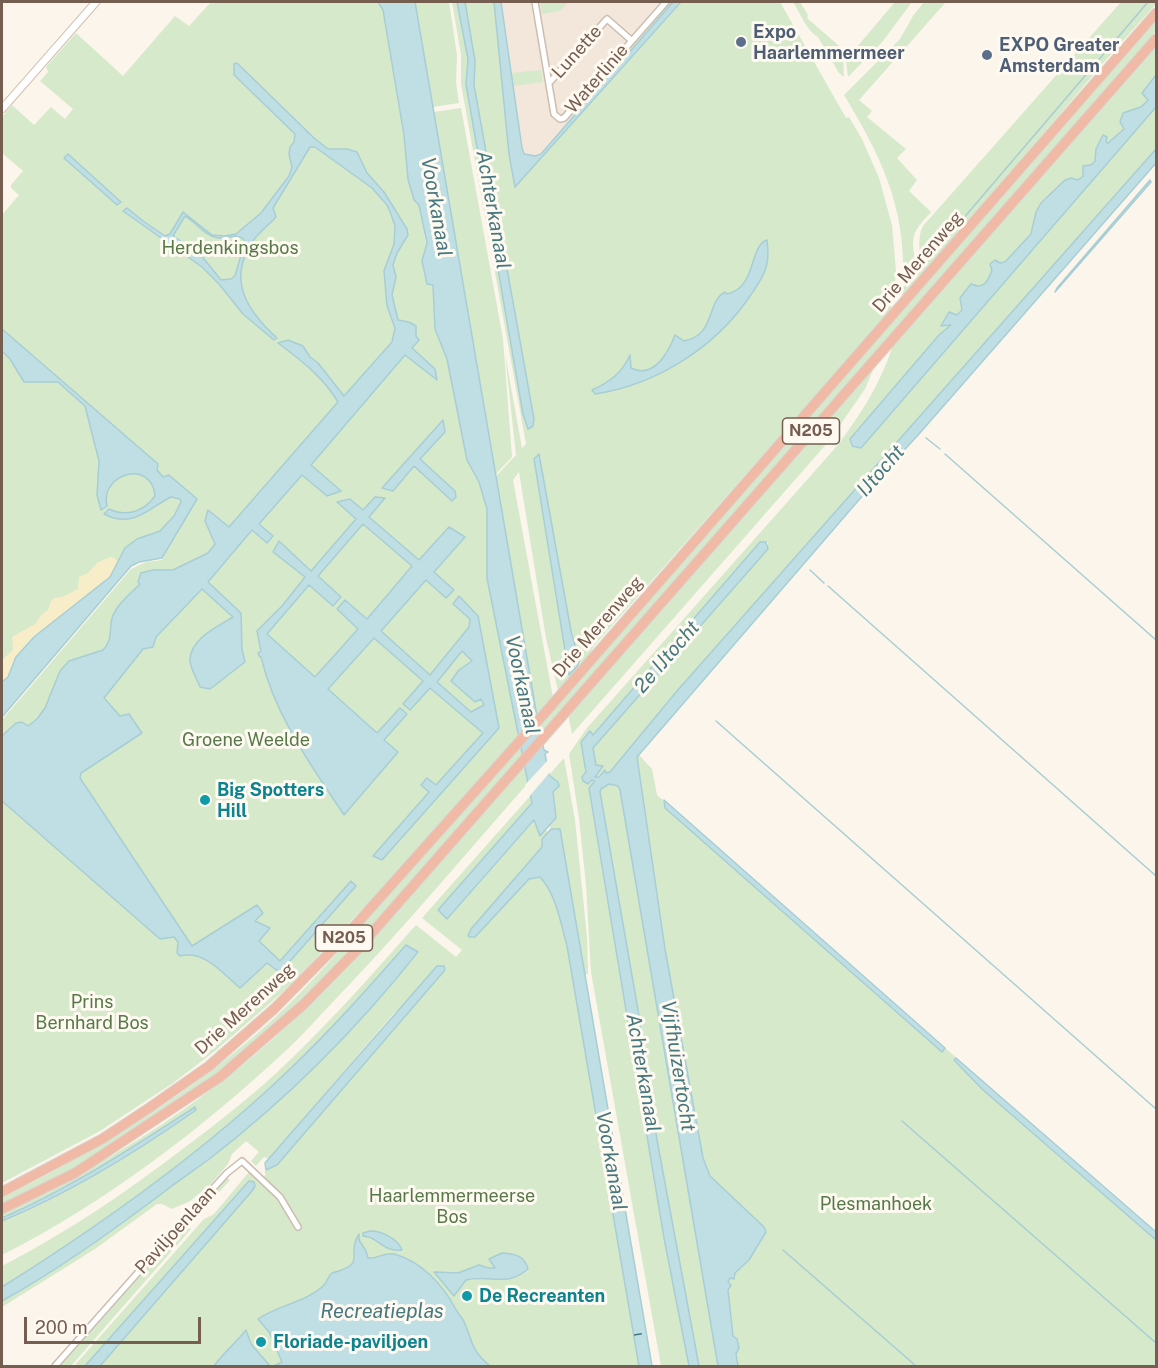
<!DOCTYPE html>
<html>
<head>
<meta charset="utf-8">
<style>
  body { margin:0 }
  #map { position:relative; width:1158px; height:1368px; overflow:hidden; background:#fbf5eb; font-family:"Public Sans",sans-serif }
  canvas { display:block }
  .frame { position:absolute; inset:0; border:3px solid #755d4f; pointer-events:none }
  .scale { position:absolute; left:24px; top:1317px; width:177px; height:27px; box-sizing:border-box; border:3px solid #755d4f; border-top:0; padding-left:8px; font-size:18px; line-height:21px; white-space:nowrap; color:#755d4f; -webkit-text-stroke:4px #fef9f1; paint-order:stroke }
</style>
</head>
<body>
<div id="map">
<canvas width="1158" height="1368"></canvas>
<div class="frame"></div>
<div class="scale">200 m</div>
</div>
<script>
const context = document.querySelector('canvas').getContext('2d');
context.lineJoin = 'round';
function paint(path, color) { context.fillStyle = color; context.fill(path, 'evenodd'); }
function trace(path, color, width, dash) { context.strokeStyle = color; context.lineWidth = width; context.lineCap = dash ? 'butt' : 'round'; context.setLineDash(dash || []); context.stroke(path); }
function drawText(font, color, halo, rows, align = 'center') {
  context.font = font + ' "Public Sans",sans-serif'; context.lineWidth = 6; context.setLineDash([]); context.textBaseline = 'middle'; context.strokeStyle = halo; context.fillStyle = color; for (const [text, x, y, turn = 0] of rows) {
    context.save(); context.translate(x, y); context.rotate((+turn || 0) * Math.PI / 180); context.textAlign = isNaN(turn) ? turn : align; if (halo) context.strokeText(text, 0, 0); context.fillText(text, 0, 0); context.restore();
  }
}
paint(new Path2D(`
  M497,2H679L518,181Z`), '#f2e7da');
paint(new Path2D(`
  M211,2H384L433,285L450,361L483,490L516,455L505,354L522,448L526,444L461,84V55L452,2H457L468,59L466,84L523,414L528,429L533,426L534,418L474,85L475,61L465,2H494L509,154L515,187L682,2H780L846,118L849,117L862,139L879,178L892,225L896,271L895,283H893L891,310L594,646L585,663L558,691L546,638L519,472L513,480L553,698L537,715L498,494L518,737L395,873L396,878L388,886L385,884L379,891L381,894L366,909L363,908L293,983L215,1051L173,1083L100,1131L2,1183V720L131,569L146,562L162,560L196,500L178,489L184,511L2,704V215L19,195L11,188V185L23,171L2,153V117L12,105L34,125L51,107L65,119L73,109L40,81L48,72L46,67L76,33L123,76L175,16L189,26ZM537,455H539L571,631L579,661L577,667L574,669L534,459Z
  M415,2H449L457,55L456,82L459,103L433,107Z
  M540,2H568L560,11L542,14Z
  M668,2H673L566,123L564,122V119L574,110L581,101H583Z
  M793,2H800L808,15L807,18L846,52L843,56L844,77L839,73L818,37C807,31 800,13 793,2Z
  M895,2H912L883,41L848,77L846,60Z
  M924,2H946L859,100L872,111L867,117L906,149L897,158L917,180L909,191L931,212C926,218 916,227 914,236C910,252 921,262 910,279L903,281C906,207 881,156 844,95L900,39L913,16Z
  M1121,2H1156V4L1105,61L902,301L903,286C933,277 912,247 923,226Z
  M1156,21V31L540,734L539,724Z
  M1156,43V84L1145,106L1112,141L1105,143L1095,160L1078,180L1036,226L1019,250L991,281L977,287L968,305L943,337L850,441L851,447L855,445L861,448L1156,107V149L677,691L610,772L595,777L602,766L596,765L593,748L768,549V542L763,543L593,735L591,732L581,742L586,772L592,780L596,781L589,788C600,863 615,938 628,1012C647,1131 668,1249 689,1366H661L591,972L586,885L579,818L569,754L587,728L837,446C861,414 881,383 893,345Z
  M541,70L543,82L513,86L511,73Z
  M461,108L503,339L512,457L496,474L434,112Z
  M875,365L865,389L829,441L572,734L568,714Z
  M520,746L522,755C440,849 361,949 267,1033C189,1104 98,1162 2,1205V1198C91,1153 177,1102 253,1037C298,999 337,953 376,909C424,855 472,801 520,746Z
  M639,755L652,769L657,795L1156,1233V1366H738L736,1354L737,1339L733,1337L665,949L639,782L637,757Z
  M564,758L575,820L587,937L588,974L584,975L560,829H551L550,826L556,818L553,792L557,786V782L549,775Z
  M524,766L528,783C462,858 398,935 329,1006C313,1023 298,1040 281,1055C198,1132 103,1204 2,1255V1214C100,1167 194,1110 275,1037C316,1000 351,959 388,918C433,868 479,818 524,766Z
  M609,784L618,786L620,790L718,1366H699L657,1140L638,1010L600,792L601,789Z
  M531,795L532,803L448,919L535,820L541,835L546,830L548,833L542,839V847L471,929L468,936L538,864L565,916L642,1366H97L249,1181L85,1366H74L204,1219L214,1214L249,1172L260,1181L266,1174L264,1172L277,1165L445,970L393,1014L269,1159L264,1157L256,1166L251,1161L259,1152L246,1141L232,1154L228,1164L209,1186L190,1201L172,1209L162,1204H157L95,1249L2,1307V1301C57,1270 109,1232 160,1194C176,1182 192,1172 208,1160C286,1100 357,1029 418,953L406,945C369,987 332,1029 291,1068C204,1152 104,1223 2,1287V1266C66,1233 127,1192 184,1148C220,1121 257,1092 289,1061C334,1018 375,971 416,925L456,957L462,950L422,918Z
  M227,1178L230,1180L188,1226L191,1229L71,1366H59Z`), '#d6e9ca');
paint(new Path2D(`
  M110,557L114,558L119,562L110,577L34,636L13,663L8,677L2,682V660L13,650L12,637L35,624L42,614L48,610L51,601L54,598L62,597L78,589L79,577L88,573L97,563Z`), '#f8edc9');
const water = new Path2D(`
  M378,2H415L540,734L544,750L548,752L545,754L549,775L558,782L559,786L553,792L556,818L540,836L534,820L447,919L438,910L532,803L487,578V509L479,482L467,460L447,359L435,329L433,285L427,284L422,261L427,243L419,205L414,200L408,179L404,135L383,10Z
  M457,2H465L475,61L474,85L534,419L533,426L528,429L523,414L466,84L468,59Z
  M494,2H501L522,148L524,154L535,156L541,154L673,2H681L515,187L509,154Z
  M237,63L314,138L328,149H347L357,152L367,173L384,192L407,229L408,235L397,253L393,265L396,277L392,295L398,320L409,322L416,326V336L419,340L412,348L435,369L437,380L405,355L311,465L341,491L327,496L302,475L259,524L273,536L267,543L252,530L208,582L241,613L242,649L245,662L210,689L200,687C197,679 190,668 190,660C190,639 218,626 233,617L202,589L156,637L153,647L143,649L104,698L120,716L129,714L142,733L81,773L80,778L192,946L257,905L263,913L255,921L270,928L259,941L280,961L351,881L356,886L284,968L279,972L267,963L240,988C222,973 205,950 180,956L177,953L178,942L174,937L160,939L2,801V736L16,723L22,722L28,726L37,719L45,708L60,671L69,661L103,650C113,640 109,630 112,618C117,604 130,594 140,584L138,582L141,573L153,570H173L208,553L215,544L205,521L208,510L229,527L338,402C323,377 302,361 278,343L288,340L303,346L310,357L318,363L344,396L392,342L395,328L387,306L384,271L394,244L395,226L391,214L387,205L372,188L315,147H310L273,208L276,217C269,225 259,232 253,241C227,279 246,310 277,338L274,340L243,314L219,284L202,267L123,211L127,208L143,221L165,236L170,234L183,212L212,235L224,236L236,234L261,213L289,176L292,167L289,154L290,147L294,142L295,134L234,75V64ZM185,216C196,222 205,236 218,238C228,239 238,232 245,241L235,276L231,279L221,280L200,254L173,236Z
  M1156,75V107L861,448L852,446L850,439L939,335L951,325L941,326L949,312L957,315L962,310L960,298L971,284C984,290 988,281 992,270L990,264L995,260L1000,263L1005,262L1031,234L1036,212L1041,203L1065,180L1071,178L1078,180L1083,176V166L1091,165L1095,161L1096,149L1103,135L1107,137L1106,142L1108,143L1124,129L1120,122L1123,113L1141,107L1148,100L1142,93Z
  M1156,149V163L919,434L864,494L637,757L665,949L703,1158L710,1176L764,1227L766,1232L749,1260L735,1273L734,1279L730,1278L728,1282L731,1285L728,1290L733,1336L737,1339L739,1348L736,1354L738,1366H718L620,790L618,786L609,784L601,789L600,792L638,1010L657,1140L699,1366H689L664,1238L589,788L595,781L592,780L588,784L583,781L582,777L586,772L581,742L590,731L593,735L760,542H766L768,549L593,748L596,765L603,766L595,777H599L605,770L606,773L610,772L677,691Z
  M68,154L121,202L117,205L64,158Z
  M1150,180L1151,182L1055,292L1057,288Z
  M767,240C771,267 763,278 748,299C713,349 655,385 595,394L592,390C610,382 622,373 630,355L631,368C654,379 668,353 675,335L684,341C716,335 706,302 725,292L727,294C757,288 749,245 767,240Z
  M2,329L158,464L157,470L163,477L169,475L197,499L162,558L139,562L131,566L2,717V682L8,677L16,657L34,637L110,577L125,548L137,539L160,531L174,516L181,502L180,499L171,497C147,509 133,529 104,514L109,509C126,517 144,512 155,496C152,458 99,474 107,506L101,510L97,495L99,461L85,406L58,382H24L10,359L2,351Z
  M443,420L445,432L420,459L455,491L456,497L452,501L414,466L393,491L382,488Z
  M539,454L571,631L579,661L577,667L569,675L534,459Z
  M375,497L385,498L369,517L419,560L449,527L465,537L434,572L454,590L446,598L426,580L381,631L430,675L469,627L470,619L453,604L459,596L478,616L499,728L382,860L373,856L429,792L421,785L427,778L436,785L483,733L430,688L410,710L403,704L423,681L374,638L328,689L377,733L400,708L407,714L384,740L398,752L344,815C311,765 275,716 261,657L259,656L258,653L261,651L257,631L282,606L305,577L273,552L279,541L311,571L356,519L337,502L350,499L363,510ZM363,524L412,566L367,619L345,600L337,609L358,629L315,677L267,634L309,585L333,606L341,597L318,576ZM462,651L472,661L459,670L451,681L475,702L481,699L484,705L471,712L437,682Z
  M664,800L945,1048L942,1052L665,808Z
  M551,829H560L652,1366H639L567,946C561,924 556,894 540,877L529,879L475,937H469L468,936L471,929L542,847V839Z
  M406,945L418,952C357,1029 286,1100 208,1160C193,1171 178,1181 164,1192C112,1231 58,1270 2,1301V1287C104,1223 204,1152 291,1068C332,1029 369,987 406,945Z
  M437,966H444L445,970L277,1165L266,1170L265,1163Z
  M956,1058L1156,1232V1240L982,1089L954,1060Z
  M195,1107L196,1110C135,1153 70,1193 2,1221V1218C72,1187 130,1149 195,1107Z
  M249,1181L254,1182L255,1186L252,1191L100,1366H85Z
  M370,1231C382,1231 398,1239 402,1250C381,1252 378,1236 363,1236V1233Z
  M359,1234V1240L366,1251L368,1258C378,1259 384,1252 394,1254C421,1261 443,1285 455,1308C458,1314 463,1318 465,1324C474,1345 471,1350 490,1366H274L282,1362L269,1332L258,1319C278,1305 307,1302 324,1285C328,1281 327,1277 332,1273C369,1263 345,1256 359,1234Z
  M502,1253C515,1254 524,1255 528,1269C506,1288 491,1274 466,1280L454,1296L434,1272L458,1273L479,1265L488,1268H495L489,1259Z
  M246,1330L251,1344L270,1366H214C225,1351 235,1344 246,1330Z`);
paint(water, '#c0dfe4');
trace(water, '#a7ced5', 1.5);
paint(new Path2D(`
  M549,759L551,771L528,798L525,785Z`), '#fbf5eb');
trace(new Path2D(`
  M933,254L1148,2
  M926,438L940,449
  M945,454L1156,640
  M810,570L824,583
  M828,586L1156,876
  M716,721L1156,1109
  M902,1121L1156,1343
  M783,1250L916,1366`), '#a7ced5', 1.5);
trace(new Path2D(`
  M634,1335L646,1333`), '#47777f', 1.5, [8, 6]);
const street = new Path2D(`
  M535,2L554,114L560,119L564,118L666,2
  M549,83L607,19L631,40
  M55,1366L205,1197L227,1173L242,1161L280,1197L298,1227`);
const secondary = new Path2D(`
  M2,109L96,2`);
const highway = new Path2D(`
  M2,1192L102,1139L149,1108L209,1066L274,1009L343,939L543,715L1156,13
  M2,1209L75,1173L220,1077L304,1004L356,951L1156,39`);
trace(street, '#cdbdb1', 8);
trace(secondary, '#d2bfb1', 9);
trace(highway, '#d8d2ce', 11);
trace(street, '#fff', 5);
trace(secondary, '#fff', 7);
trace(highway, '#f0baa7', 9);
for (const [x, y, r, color] of [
  [741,42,6,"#5c6f8a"],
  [987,55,6,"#5c6f8a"],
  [205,800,6,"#0f9aa8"],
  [467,1296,6,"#0f9aa8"],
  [261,1342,6,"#0f9aa8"]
]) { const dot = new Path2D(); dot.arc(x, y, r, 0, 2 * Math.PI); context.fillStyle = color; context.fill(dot); trace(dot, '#fef9f1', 2); }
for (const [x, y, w] of [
  [811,431,57],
  [344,938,57]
]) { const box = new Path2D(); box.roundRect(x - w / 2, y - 13, w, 26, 4.5); context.fillStyle = '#fef9f1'; context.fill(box); trace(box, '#755d4f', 1.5); }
drawText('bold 16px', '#755d4f', null, [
  ["N205",811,431],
  ["N205",344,938]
]);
drawText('bold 18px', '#4e5e75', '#fef9f1', [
  ["Expo",753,32],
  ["Haarlemmermeer",753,53],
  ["EXPO Greater",999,45],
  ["Amsterdam",999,66]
], 'left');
drawText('18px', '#755d4f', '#fef9f1', [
  ["Lunette",577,52,-48],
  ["Waterlinie",597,79,-49],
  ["Drie Merenweg",918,262,-49],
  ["Drie Merenweg",598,627,-49],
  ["Drie Merenweg",245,1009,-42],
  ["Paviljoenlaan",176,1230,-48]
]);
drawText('18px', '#577948', '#fef9f1', [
  ["Herdenkingsbos",230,248],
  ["Groene Weelde",246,740],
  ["Prins",92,1002],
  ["Bernhard Bos",92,1023],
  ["Haarlemmermeerse",452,1196],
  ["Bos",452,1217],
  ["Plesmanhoek",876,1204]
]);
drawText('bold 18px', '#0d838f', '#fef9f1', [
  ["Big Spotters",217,790],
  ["Hill",217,811],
  ["De Recreanten",479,1296],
  ["Floriade-paviljoen",273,1342]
], 'left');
drawText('italic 20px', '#47777f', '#fef9f1', [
  ["Voorkanaal",436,207,80],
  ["Achterkanaal",493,210,80],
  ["IJtocht",881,471,-49],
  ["2e IJtocht",667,657,-49],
  ["Voorkanaal",522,685,78],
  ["Vijfhuizertocht",678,1066,81],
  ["Achterkanaal",643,1073,80],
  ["Voorkanaal",611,1161,80],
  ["Recreatieplas",382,1312]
]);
</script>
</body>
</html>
